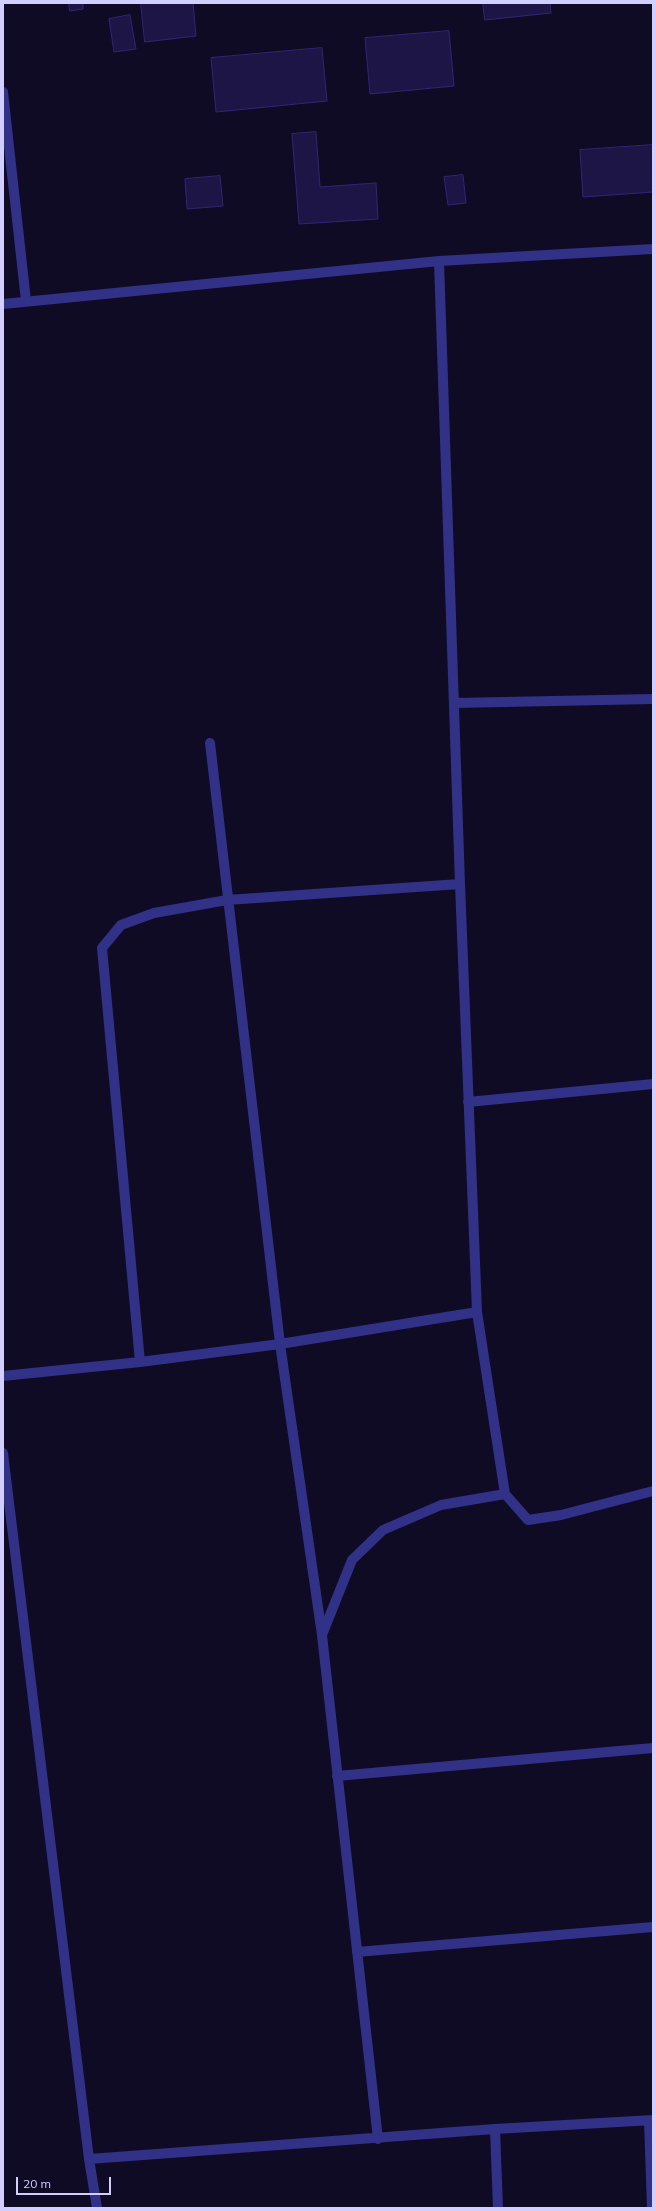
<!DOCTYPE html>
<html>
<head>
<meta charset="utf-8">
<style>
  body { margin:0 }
  #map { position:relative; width:656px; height:2211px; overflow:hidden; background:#0f0b24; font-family:Mulish,sans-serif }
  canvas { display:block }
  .frame { position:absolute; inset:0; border:4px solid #d2ceff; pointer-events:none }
  .scale { position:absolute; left:16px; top:2177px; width:95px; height:18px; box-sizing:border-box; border:2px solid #d2ceff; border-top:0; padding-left:5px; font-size:12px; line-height:14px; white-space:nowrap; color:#d2ceff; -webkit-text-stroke:3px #0f0b24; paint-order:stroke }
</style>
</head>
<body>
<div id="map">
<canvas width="656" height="2211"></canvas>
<div class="frame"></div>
<div class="scale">20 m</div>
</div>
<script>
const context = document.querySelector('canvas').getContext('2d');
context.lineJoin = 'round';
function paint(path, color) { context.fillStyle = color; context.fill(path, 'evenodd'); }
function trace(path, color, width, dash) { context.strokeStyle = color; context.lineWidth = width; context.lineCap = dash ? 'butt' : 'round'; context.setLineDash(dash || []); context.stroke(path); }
const building = new Path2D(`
  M69,3H83V9L70,11Z
  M141,3H193L196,36L145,42Z
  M483,3H550L551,13L485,20Z
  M130,15L136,49L114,52L109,19Z
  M449,31L454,86L370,94L365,38Z
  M322,48L327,101L216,112L211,58Z
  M316,132L320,187L376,183L378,219L299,224L292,134Z
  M653,145V192L583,197L580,150Z
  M463,175L466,203L448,205L444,177Z
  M220,176L223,206L187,209L185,179Z`);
paint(building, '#1e1547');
trace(building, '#322575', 1);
trace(new Path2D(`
  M3,92L26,301
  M3,304L439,261L653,249
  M454,703L653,699
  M210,743L280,1344L322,1635
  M468,1102L653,1084
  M477,1312L505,1494L528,1520L561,1515L653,1491
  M140,1362L102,948L121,925L154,913L227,900L460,884
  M3,1376L140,1362L280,1344L477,1312L460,884L439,261
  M3,1453L89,2159L97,2208
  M337,1776L653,1748
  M357,1952L653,1927
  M649,2121L652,2208
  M495,2129L498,2208
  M378,2139L322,1635L352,1560L383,1530L441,1505L505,1494
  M89,2159L495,2129L653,2120`), '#313188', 10);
</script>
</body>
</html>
